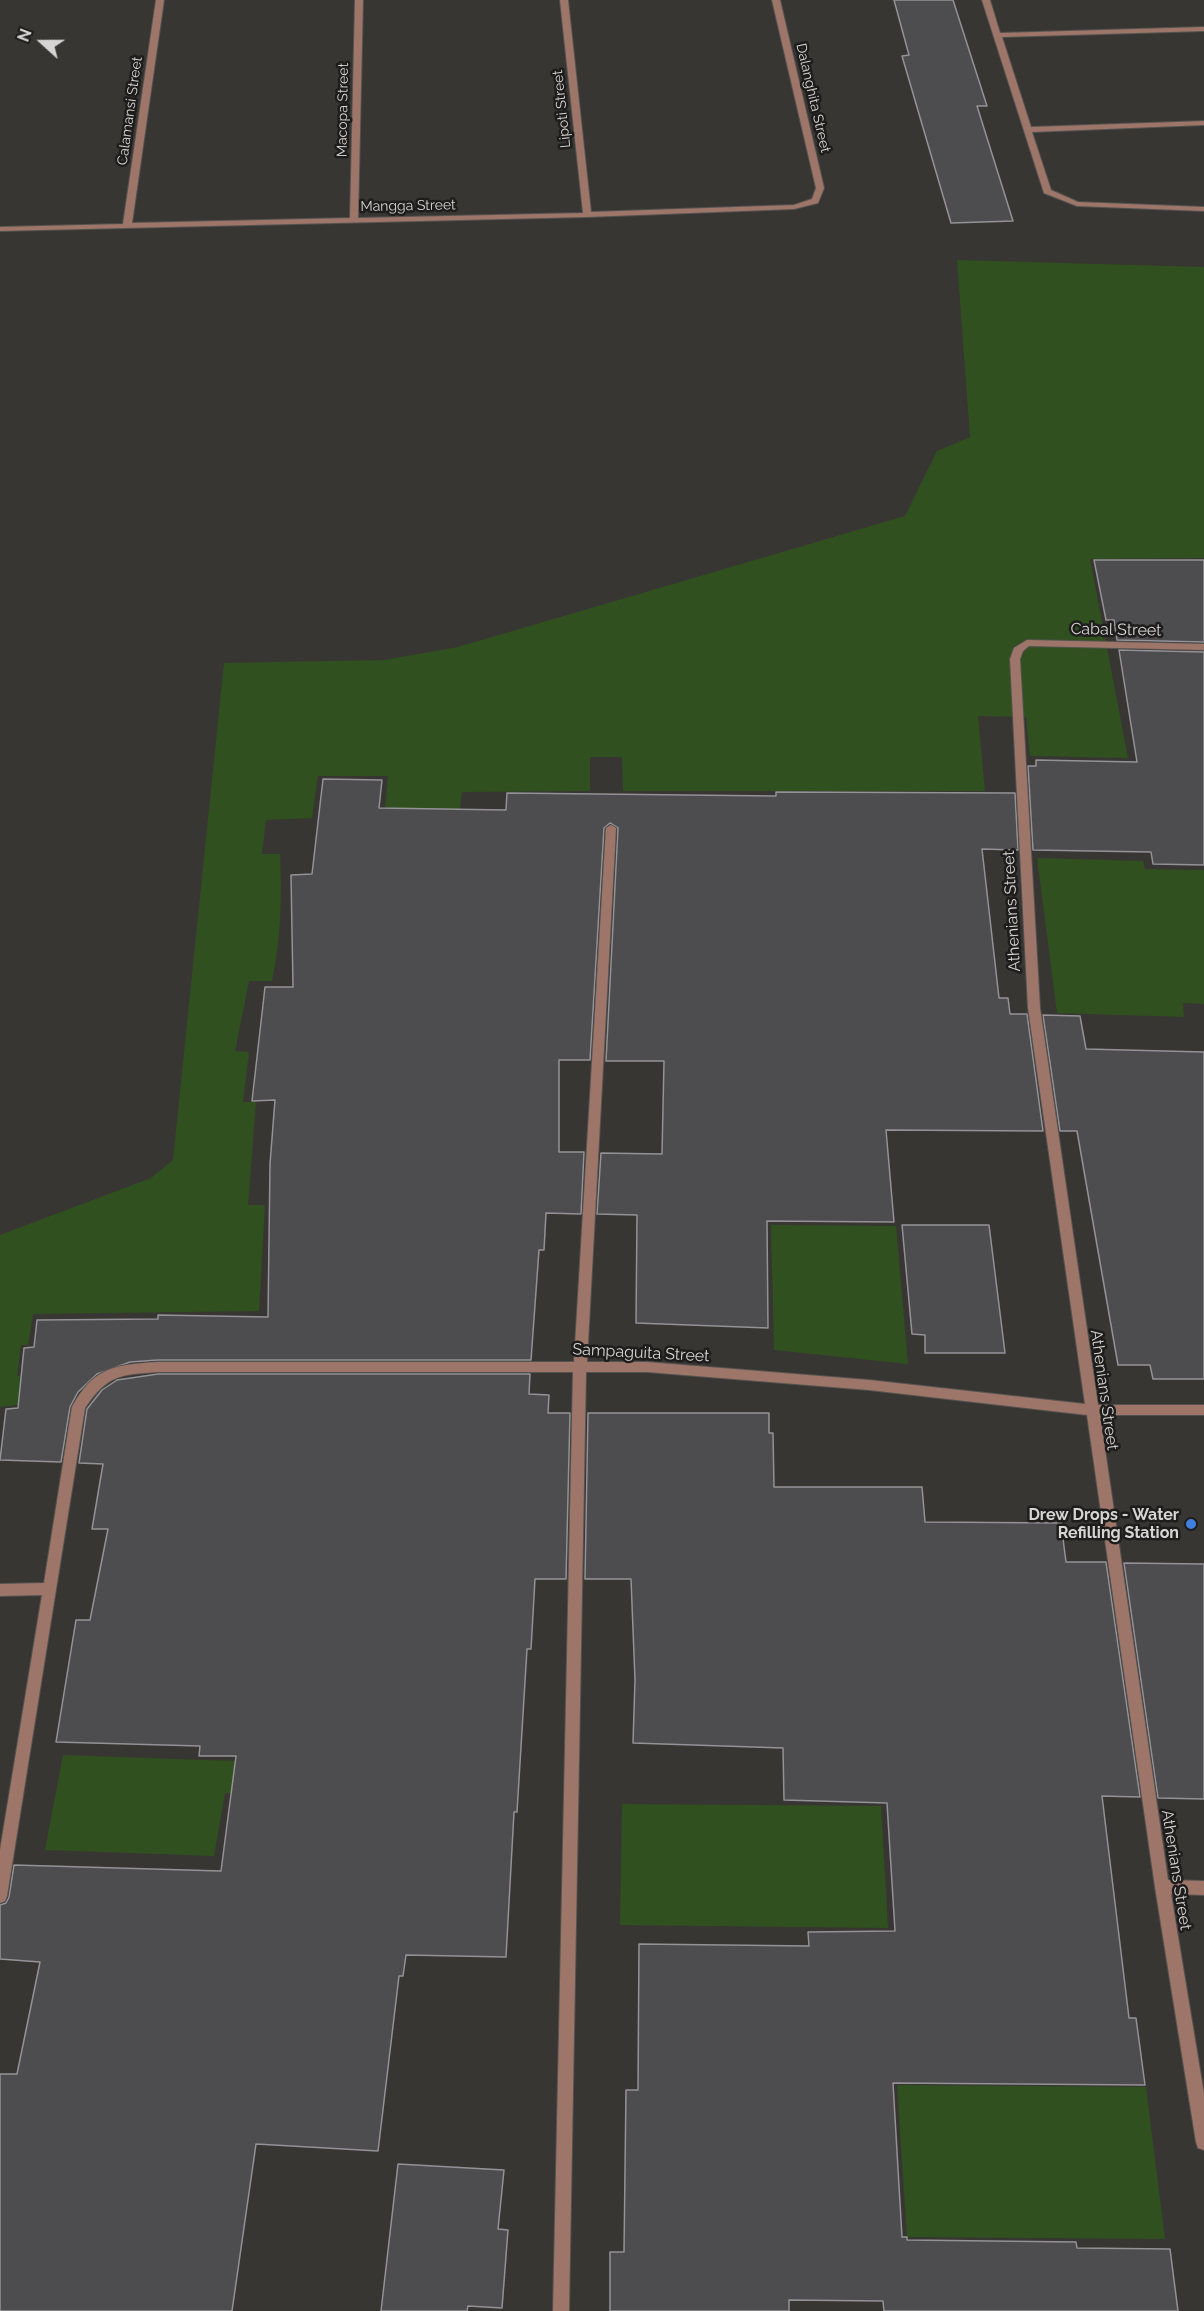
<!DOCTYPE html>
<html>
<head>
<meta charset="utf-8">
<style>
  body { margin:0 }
  #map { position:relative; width:1204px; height:2311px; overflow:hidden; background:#383633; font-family:Raleway,sans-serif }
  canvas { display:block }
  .north { position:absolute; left:12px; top:12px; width:60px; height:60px; -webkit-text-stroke:4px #1e1d1c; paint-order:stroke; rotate:291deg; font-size:16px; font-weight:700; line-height:24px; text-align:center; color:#d7d5d4 }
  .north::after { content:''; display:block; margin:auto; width:21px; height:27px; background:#d7d5d4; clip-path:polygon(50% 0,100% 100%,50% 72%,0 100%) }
</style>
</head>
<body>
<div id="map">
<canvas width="1204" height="2311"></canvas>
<div class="north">N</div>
</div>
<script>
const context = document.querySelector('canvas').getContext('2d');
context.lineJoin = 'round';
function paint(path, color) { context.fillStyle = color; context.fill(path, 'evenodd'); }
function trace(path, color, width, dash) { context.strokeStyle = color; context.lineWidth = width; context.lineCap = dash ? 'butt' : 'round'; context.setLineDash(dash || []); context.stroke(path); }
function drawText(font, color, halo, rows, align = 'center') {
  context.font = font + ' Raleway,sans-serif'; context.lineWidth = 5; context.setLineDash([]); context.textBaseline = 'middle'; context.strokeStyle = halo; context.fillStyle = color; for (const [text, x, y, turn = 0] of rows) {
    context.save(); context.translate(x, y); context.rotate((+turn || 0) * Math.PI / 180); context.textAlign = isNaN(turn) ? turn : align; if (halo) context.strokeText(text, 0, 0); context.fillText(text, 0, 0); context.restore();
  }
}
paint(new Path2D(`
  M957,260L1204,267V558L1090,559L1128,758L1030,756L1026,717L978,716L985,791H623L622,757H590V791L462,792L457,831H383L388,776H318L312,818L266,820L262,854H280C282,898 281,938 272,981H249L235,1051L249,1052L243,1102H256L248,1205H265L259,1311L33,1314L28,1345H21L17,1376H30L25,1404L0,1407V1235L151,1178L173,1160L224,663L384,660L458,647L905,516L937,451L970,437Z
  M1037,858L1143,861L1145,869L1204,870V1004L1183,1003L1184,1017L1057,1013Z
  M771,1225L896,1226L908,1364L774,1350Z
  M63,1755L290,1763L285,1794L225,1793L214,1856L45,1850Z
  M622,1804L881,1806L888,1928L620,1925Z
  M897,2085L1146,2087L1165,2239L907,2237Z`), '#315020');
const building = new Path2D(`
  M894,0H953L987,106H977L1013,221L951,223L902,56L909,55Z
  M1094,560H1204V642L1117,640L1114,620H1106Z
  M1119,650L1204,652V865L1153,864L1151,852L1033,850L1028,766H1036V760L1137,762Z
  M323,779L382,780L379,808L506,810L507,793L776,796V792L1015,793L1018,850L982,849L999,998H1008L1010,1014H1027L1043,1131L886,1130L894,1222L767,1221L768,1328L636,1323L637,1215L597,1214L601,1153L662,1154L664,1061H606L618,828L610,823L604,828L590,1060H559V1152H584L581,1214L546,1213L544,1250H539L531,1360H158L130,1362L97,1374L78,1392L70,1407L61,1462L0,1460L6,1409L18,1408L24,1348L34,1347L37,1320L158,1319V1315L268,1317L270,1164L275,1100L252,1101L265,987H293L291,875L312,874Z
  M1043,1015L1080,1016L1086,1049L1204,1052V1379H1153L1150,1365H1118L1077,1131H1060Z
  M902,1225H989L1005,1353H925V1335L912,1334Z
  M158,1374H530L529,1394L549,1395L548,1413H570L566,1579H535L531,1649H527L517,1812H514L506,1957L406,1955L403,1976H399L378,2151L256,2144L232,2311H0V2074H17L40,1962L0,1959V1905L6,1903L9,1897L14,1865L221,1871L236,1756H199L200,1746L56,1742L76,1620H90L108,1529H92L103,1464L79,1463L87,1409L102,1390L117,1380Z
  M588,1413H769V1433H773L774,1487H922L925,1522L1061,1523L1066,1562H1106L1140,1797L1102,1796L1129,2018H1136L1145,2085L893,2083L902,2237H907V2240L1076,2242L1077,2248L1170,2249L1178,2311H884L883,2301L789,2300V2311H610V2252H624L626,2090H638L639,1944L809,1946L808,1932L895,1931L887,1803L784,1800L783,1748L633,1743L635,1680L631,1579H585Z
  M1124,1563L1204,1564V1799L1158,1798Z
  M398,2164L504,2170L498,2229L508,2230L502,2308L468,2306L467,2311H381Z`);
paint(building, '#4d4c4f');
trace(building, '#949297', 1.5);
const minor = new Path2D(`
  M156,0H164L132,223L350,218L355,0H363L358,218L583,213L560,0H568L591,212L794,205L812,199L816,188L772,0H780L824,188L818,203L794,209L587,217L0,231V227L123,224Z
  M982,0H990L1000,33L1204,27V31L1002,37L1031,127L1204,121V125L1032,132L1051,190L1078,202L1204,207V211L1077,206L1044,193Z
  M1027,640L1204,644V650L1029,646L1023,651L1020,659L1040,1008L1098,1405H1204V1415H1100L1168,1880L1204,1881V1895L1171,1894L1204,2094V2150L1198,2148L1196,2142L1155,1887L1087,1415L869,1390L647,1372H586L569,2311H553L573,1372H158C120,1375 108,1374 85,1408L7,1896L5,1901L0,1903V1850L42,1595L0,1596V1584L44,1583L72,1407C94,1366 116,1365 158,1362H574L606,828L611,825L616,828L587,1362H647L869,1380L1085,1404L1028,1008L1010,659L1014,648Z`);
trace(minor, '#555350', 2);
paint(minor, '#9e7569');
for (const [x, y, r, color] of [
  [1191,1524,6,"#3f7fe0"]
]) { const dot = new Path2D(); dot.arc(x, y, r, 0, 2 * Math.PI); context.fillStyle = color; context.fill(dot); trace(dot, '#1e1d1c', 2); }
drawText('14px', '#d7d5d4', '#1e1d1c', [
  ["Dalanghita Street",813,98,77],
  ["Lipoti Street",562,109,-96],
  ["Macopa Street",343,110,-89],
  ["Calamansi Street",130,111,-82],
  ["Mangga Street",408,206,-1]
]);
drawText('16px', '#d7d5d4', '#1e1d1c', [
  ["Cabal Street",1116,630,1],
  ["Athenians Street",1012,911,-93],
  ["Sampaguita Street",641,1353,3],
  ["Athenians Street",1104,1390,82],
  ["Athenians Street",1176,1870,81]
]);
drawText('bold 16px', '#d7d5d4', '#1e1d1c', [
  ["Drew Drops - Water",1179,1515],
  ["Refilling Station",1179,1533]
], 'right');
</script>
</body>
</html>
